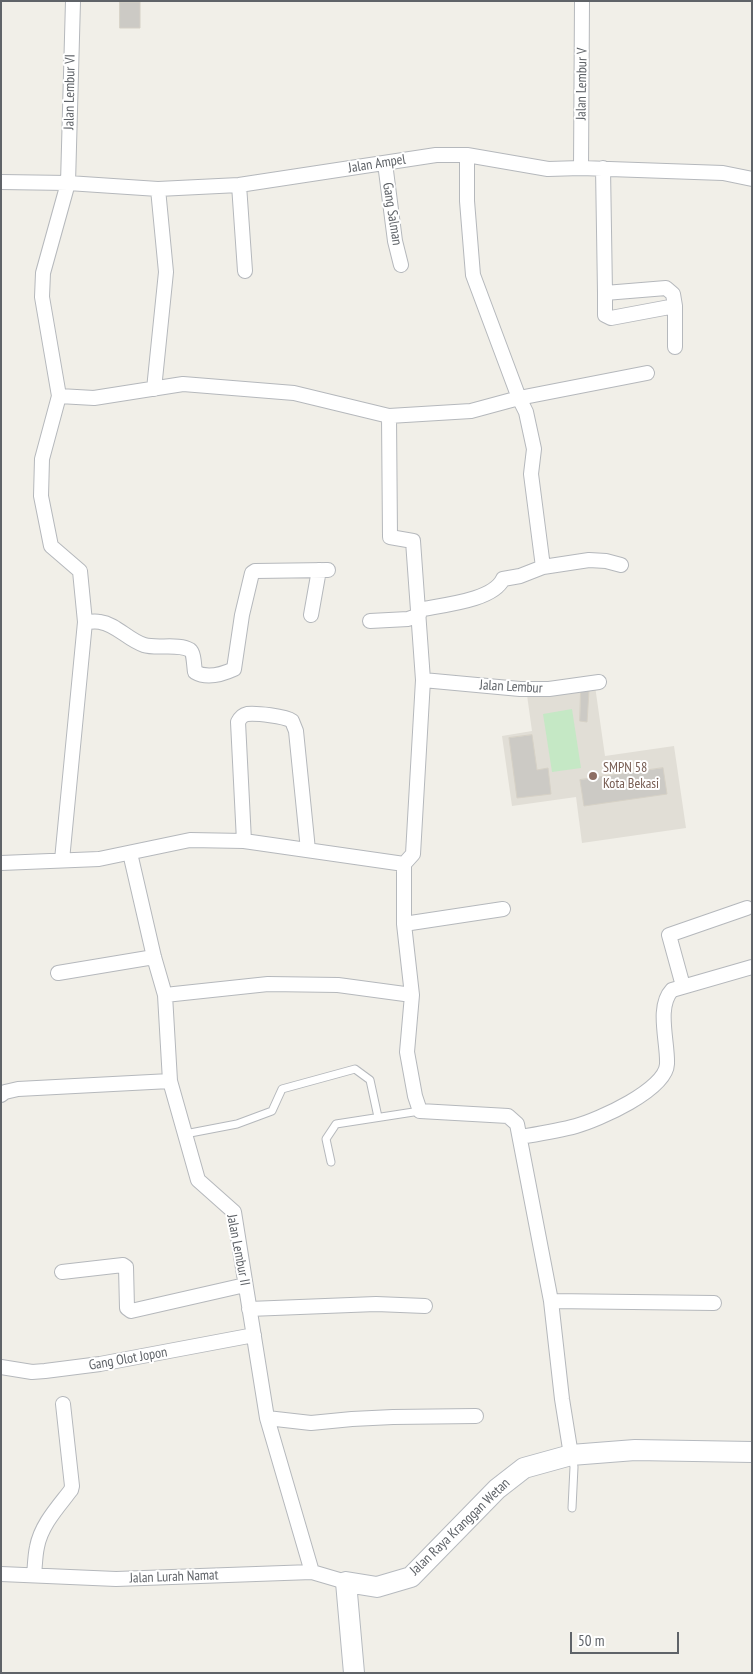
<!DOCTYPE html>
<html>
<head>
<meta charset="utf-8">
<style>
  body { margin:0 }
  #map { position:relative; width:753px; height:1674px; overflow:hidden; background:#f1efe8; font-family:"PT Sans Narrow",sans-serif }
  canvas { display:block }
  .frame { position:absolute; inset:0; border:2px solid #5f6368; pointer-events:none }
  .scale { position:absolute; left:570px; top:1632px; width:109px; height:22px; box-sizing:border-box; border:2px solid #5f6368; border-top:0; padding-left:6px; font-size:15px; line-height:18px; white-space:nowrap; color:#5f6368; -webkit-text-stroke:4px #fff; paint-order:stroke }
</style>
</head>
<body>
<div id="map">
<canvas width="753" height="1674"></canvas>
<div class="frame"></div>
<div class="scale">50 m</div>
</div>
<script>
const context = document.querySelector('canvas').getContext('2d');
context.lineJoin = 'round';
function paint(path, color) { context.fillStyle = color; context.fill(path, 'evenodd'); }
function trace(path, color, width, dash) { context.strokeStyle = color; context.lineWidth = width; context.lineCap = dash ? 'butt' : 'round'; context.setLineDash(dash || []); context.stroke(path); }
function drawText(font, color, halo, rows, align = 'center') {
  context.font = font + ' "PT Sans Narrow",sans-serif'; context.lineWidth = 4; context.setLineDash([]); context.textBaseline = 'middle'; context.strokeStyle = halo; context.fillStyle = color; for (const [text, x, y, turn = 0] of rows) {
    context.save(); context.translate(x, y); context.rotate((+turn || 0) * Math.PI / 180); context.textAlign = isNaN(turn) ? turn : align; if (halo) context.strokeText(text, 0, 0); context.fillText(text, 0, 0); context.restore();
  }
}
paint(new Path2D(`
  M595,686L605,756L674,746L686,828L582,843L576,797L512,806L502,736L532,731L527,695Z`), '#e1ded6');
paint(new Path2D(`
  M572,709L581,768L552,772L543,714Z`), '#c5e8c5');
const building = new Path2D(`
  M120,2H140V28H120Z
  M581,690H589L587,722L580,721Z
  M532,735L537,770L548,768L551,794L517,798L509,738Z
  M663,768L667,794L584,806L580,780Z`);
paint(building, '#cccac5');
trace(building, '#d6d1c6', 1);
const service = new Path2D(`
  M185,1134L237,1124L272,1111L282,1089L355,1069L370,1080L378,1117
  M331,1162L326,1139L336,1124L420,1111
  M572,1508L574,1467L572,1456`);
const minor = new Path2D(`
  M385,163L395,241L401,265
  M581,168L582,1
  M603,168L605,293L666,288L673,294L675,306V347
  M1,182L68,183L158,189L239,185L436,155H467L548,169L581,168L723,173L752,179
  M239,185L245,271
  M605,293V315L611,318L675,306
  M154,389L166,272L158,189
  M59,396L94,398L183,384L294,393L389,416L471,411L519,398L647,373
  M389,416L390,537L413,541L423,680L413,854L404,864V924L412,995L407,1052L415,1096L420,1111L508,1116L517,1124L551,1301L562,1399L571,1455
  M543,567L589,560L606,561L621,565
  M418,610C441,605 493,601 503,579L520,576L543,567L531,474L534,449L526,412L519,398L473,275L467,201V155
  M311,615L319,570
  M370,621L408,619L419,615
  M85,622C90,622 95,621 100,622C116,624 128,640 144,645C156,649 179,643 190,650C194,653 194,666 195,672C207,679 221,675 234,669L242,615L252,573L255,571L328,570
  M423,680L520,689H549L599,682
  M244,841L238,722C240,718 242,715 247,714C256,713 285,716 292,721L296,731L308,850
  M130,853L154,957L165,995L170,1081L198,1180L234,1212L267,1418L312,1572
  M62,860L85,622L80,571L51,546L41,496L42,459L59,396L42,297L43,273L68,183L73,1
  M1,863L99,859L190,840L244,841L404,864
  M404,924L503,909
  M58,973L154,957
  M683,986L669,935L747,908
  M165,995L268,984L338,985L412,995
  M1,1095L5,1092L18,1089L170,1081
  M520,1137C538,1134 558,1131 576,1126C598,1120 666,1090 667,1064C668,1042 656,1007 672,990L752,967
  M62,1272L123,1265L126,1267L127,1308L131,1311L245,1285
  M551,1301L714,1303
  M249,1309L376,1304L425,1306
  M1,1367L32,1372L45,1371L100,1364L254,1335
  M267,1418L311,1423L352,1419L393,1417L476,1416
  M1,1574L116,1579L312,1572L346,1582
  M34,1575C35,1566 35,1556 37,1547C41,1525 58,1507 71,1490L72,1486L63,1404`);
const secondary = new Path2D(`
  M354,1673L346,1582L377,1587L411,1577L497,1489L524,1468L571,1455L635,1450L752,1452`);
trace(service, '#b5b8bc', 9);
trace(minor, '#b5b8bc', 16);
trace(secondary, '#b6babf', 22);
trace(service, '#fff', 7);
trace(minor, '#fff', 14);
trace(secondary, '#fff', 20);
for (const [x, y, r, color] of [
  [593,776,5,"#8d6e63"]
]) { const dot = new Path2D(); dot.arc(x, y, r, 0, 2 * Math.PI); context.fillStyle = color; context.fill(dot); trace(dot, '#fff', 2); }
drawText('14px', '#5f6368', '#fff', [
  ["Jalan Lembur V",582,84,-89],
  ["Jalan Lembur VI",70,92,-89],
  ["Jalan Ampel",377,164,-9],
  ["Gang Salman",392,214,81],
  ["Jalan Lembur",511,687,3],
  ["Jalan Lembur II",238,1250,79],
  ["Gang Olot Jopon",128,1359,-10],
  ["Jalan Raya Kranggan Wetan",460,1527,-44],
  ["Jalan Lurah Namat",174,1577,-2]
]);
drawText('14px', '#785e54', '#fff', [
  ["SMPN 58",603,768],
  ["Kota Bekasi",603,784]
], 'left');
</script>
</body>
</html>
